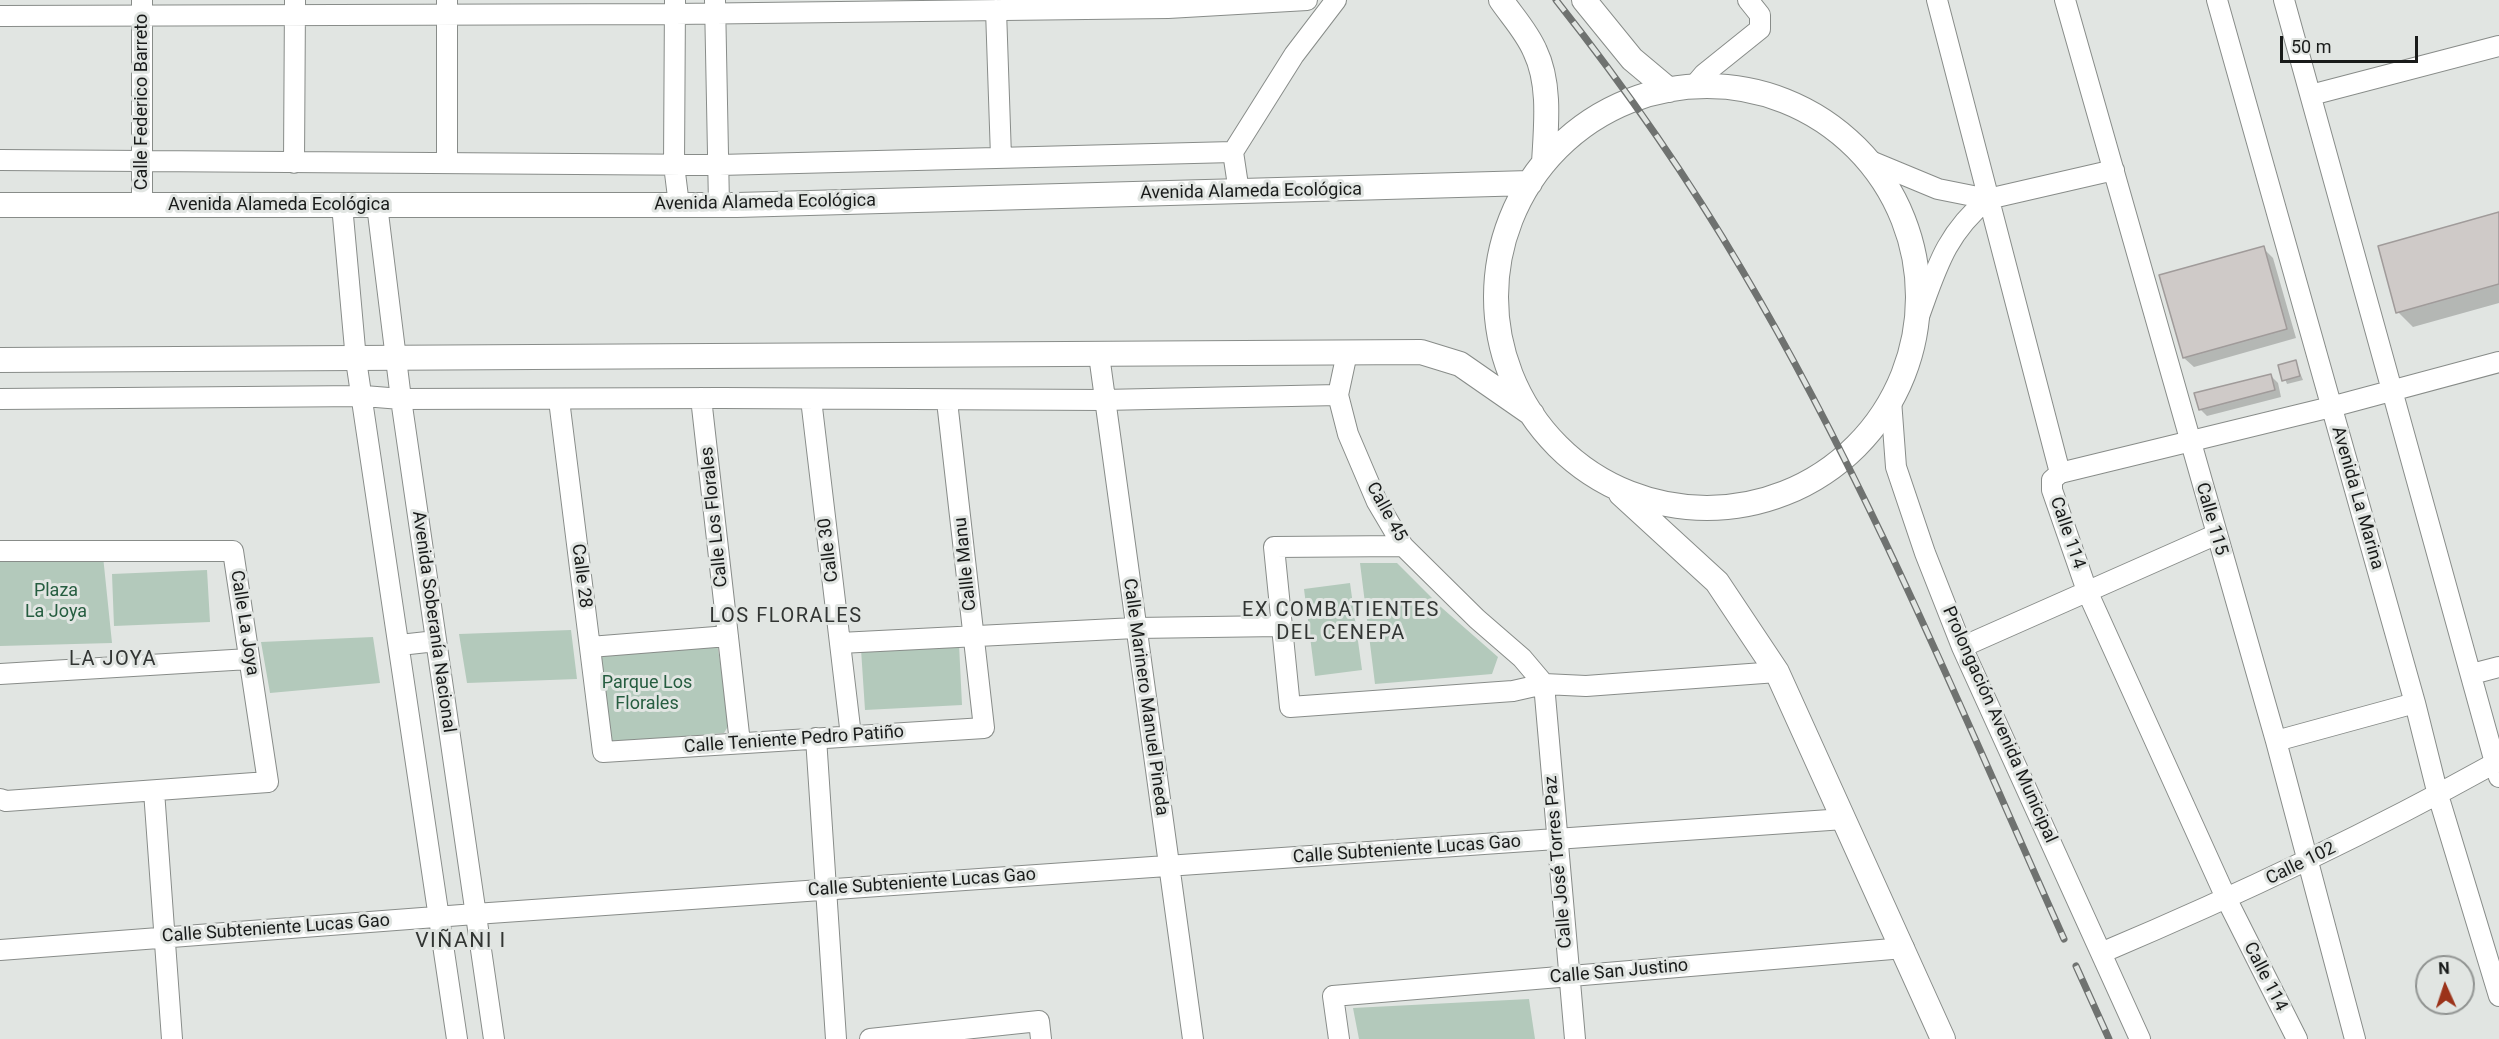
<!DOCTYPE html>
<html>
<head>
<meta charset="utf-8">
<style>
  body { margin:0 }
  #map { position:relative; width:2499px; height:1039px; overflow:hidden; background:#e1e5e2; font-family:Roboto,sans-serif }
  canvas { display:block }
  .north { position:absolute; left:2415px; top:955px; width:60px; height:60px; box-sizing:border-box; background:#e1e5e2; border:2px solid #919492; border-radius:50%; rotate:357deg; font-size:16px; font-weight:700; line-height:24px; text-align:center; color:#191b1a }
  .north::after { content:''; display:block; margin:auto; width:21px; height:27px; background:#9b331a; clip-path:polygon(50% 0,100% 100%,50% 72%,0 100%) }
  .scale { position:absolute; left:2280px; top:36px; width:138px; height:27px; box-sizing:border-box; border:3px solid #191b1a; border-top:0; padding-left:8px; font-size:18px; line-height:21px; white-space:nowrap; color:#191b1a; -webkit-text-stroke:4px #e1e5e2; paint-order:stroke }
</style>
</head>
<body>
<div id="map">
<canvas width="2499" height="1039"></canvas>
<div class="north">N</div>
<div class="scale">50 m</div>
</div>
<script>
const context = document.querySelector('canvas').getContext('2d');
context.lineJoin = 'round';
function paint(path, color) { context.fillStyle = color; context.fill(path, 'evenodd'); }
function trace(path, color, width, dash) { context.strokeStyle = color; context.lineWidth = width; context.lineCap = dash ? 'butt' : 'round'; context.setLineDash(dash || []); context.stroke(path); }
function drawText(font, color, halo, rows, align = 'center') {
  context.font = font + ' Roboto,sans-serif'; context.lineWidth = 6; context.setLineDash([]); context.textBaseline = 'middle'; context.strokeStyle = halo; context.fillStyle = color; for (const [text, x, y, turn = 0] of rows) {
    context.save(); context.translate(x, y); context.rotate((+turn || 0) * Math.PI / 180); context.textAlign = isNaN(turn) ? turn : align; if (halo) context.strokeText(text, 0, 0); context.fillText(text, 0, 0); context.restore();
  }
}
paint(new Path2D(`
  M103,556L112,643L0,646V561Z
  M1360,563H1397L1442,608L1498,657L1492,674L1375,684Z
  M207,570L210,622L114,626L112,574Z
  M1350,583L1362,670L1315,676L1304,589Z
  M571,630L577,679L467,683L459,634Z
  M373,637L380,683L270,693L261,642Z
  M717,643L730,723L724,733L614,742L605,735L599,650Z
  M959,644L962,705L865,710L861,649Z
  M1529,999L1535,1039H1359L1353,1008Z`), '#b3c9bb');
paint(new Path2D(`
  M2499,214V303L2413,327L2398,312Z
  M2263,248L2273,258L2296,338L2194,367L2184,358Z
  M2295,361L2303,380L2287,384L2280,366Z
  M2270,375L2278,383L2281,397L2207,416L2200,409Z`), '#0003');
const building = new Path2D(`
  M2499,212V284L2396,313L2378,246Z
  M2264,246L2287,329L2183,358L2159,275Z
  M2296,360L2300,376L2282,381L2278,365Z
  M2271,374L2275,390L2199,410L2194,393Z`);
paint(building, '#cfcac8');
trace(building, '#a09b9a', 1.5);
const minor = new Path2D(`
  M142,0V205
  M675,0L674,165L679,205
  M715,0L719,205
  M1937,0L2060,473L2052,480V490L2087,591L2227,900L2297,1039
  M2065,0L2276,741L2355,1039
  M2217,0L2415,703L2438,795L2499,996
  M2284,0L2499,777
  M996,10L1001,157
  M0,16L675,14L1168,8L1307,0
  M1693,87L1704,74L1760,29V15L1748,0
  M2311,95L2499,46
  M1233,152L1239,192
  M0,160L719,165L1233,152L1294,55L1336,0
  M1868,160L1938,189L1988,199L2114,170
  M294,163L295,0
  M447,163V0
  M342,205L356,360L457,1039
  M377,205L401,399L494,1039
  M1918,319C1936,270 1945,234 1988,199
  M1347,353L1338,395L1348,434L1377,502L1403,546L1477,619L1522,658L1544,684
  M1099,355L1193,1039
  M701,398L740,743
  M0,399L364,396L401,399L722,398L1103,400L1338,395
  M811,399L851,736
  M559,400L603,752L984,728L947,401
  M1891,400L1896,467L1925,553L1962,647L2140,1039
  M2060,473L2331,407L2499,362
  M1403,546L1274,547L1290,707L1513,691L1544,684L1586,686L1777,672
  M0,551H233L268,782L6,801L0,799
  M840,643L1135,628L1281,626
  M400,645L436,641
  M590,647L728,636
  M1962,647L2215,535
  M0,674L249,659
  M2472,674L2499,667
  M1544,684L1575,1039
  M816,738L836,1039
  M2276,741L2415,703
  M154,791L172,1039
  M0,950L475,914L1844,819
  M2101,953C2236,896 2367,834 2495,763
  M870,1039L1039,1021L1041,1039
  M1339,1039L1333,996L1904,948`);
const major = new Path2D(`
  M1501,0C1512,16 1527,32 1535,51C1551,84 1546,127 1544,163
  M1584,0L1632,59L1669,90
  M1496 297a211 211 0 1 1 422 0a211 211 0 1 1-422 0Z
  M0,205H737L1530,183
  M0,360L1421,352L1460,364L1532,414
  M1621,494L1717,582L1777,672L1943,1039`);
trace(minor, '#888c89', 22);
trace(major, '#888c89', 26);
trace(minor, '#fff', 20);
trace(major, '#fff', 24);
const rail = new Path2D(`
  M1556,0C1624,86 1687,176 1742,270C1868,483 1963,714 2064,939
  M2076,966L2109,1039`);
trace(rail, '#6f7270', 7);
trace(rail, '#e1e5e2', 4.5, [14]);
drawText('18px', '#191b1a', '#e1e5e2', [
  ["Calle Federico Barreto",142,102,-90],
  ["Avenida Alameda Ecológica",1251,192,-1],
  ["Avenida Alameda Ecológica",765,203,-1],
  ["Avenida Alameda Ecológica",279,205],
  ["Avenida La Marina",2357,498,74],
  ["Calle 45",1386,512,61],
  ["Calle Los Florales",715,517,-96],
  ["Calle 115",2211,519,74],
  ["Calle 114",2067,533,71],
  ["Calle 30",829,550,-97],
  ["Callle Manu",966,564,-96],
  ["Calle 28",581,576,83],
  ["Avenida Soberanía Nacional",433,622,82],
  ["Calle La Joya",244,623,81],
  ["Calle Marinero Manuel Pineda",1145,697,82],
  ["Prolongación Avenida Municipal",1999,725,66],
  ["Calle Teniente Pedro Patiño",794,740,-4],
  ["Calle Subteniente Lucas Gao",1407,850,-4],
  ["Calle José Torres Paz",1559,862,-95],
  ["Calle 102",2301,864,-26],
  ["Calle Subteniente Lucas Gao",922,883,-4],
  ["Calle Subteniente Lucas Gao",276,929,-4],
  ["Calle San Justino",1619,972,-5],
  ["Calle 114",2265,977,63]
]);
drawText('18px', '#265d40', '#e1e5e2', [
  ["Plaza",56,591],
  ["La Joya",56,612],
  ["Parque Los",647,683],
  ["Florales",647,704]
]);
context.letterSpacing = '1.5px';
drawText('20px', '#323533', '#e1e5e2', [
  ["EX COMBATIENTES",1341,611],
  ["DEL CENEPA",1341,634],
  ["LOS FLORALES",786,617],
  ["LA JOYA",113,660]
]);
context.letterSpacing = '0px';
context.letterSpacing = '1.5px';
drawText('21px', '#323533', '#e1e5e2', [
  ["VIÑANI I",461,942]
]);
context.letterSpacing = '0px';
</script>
</body>
</html>
